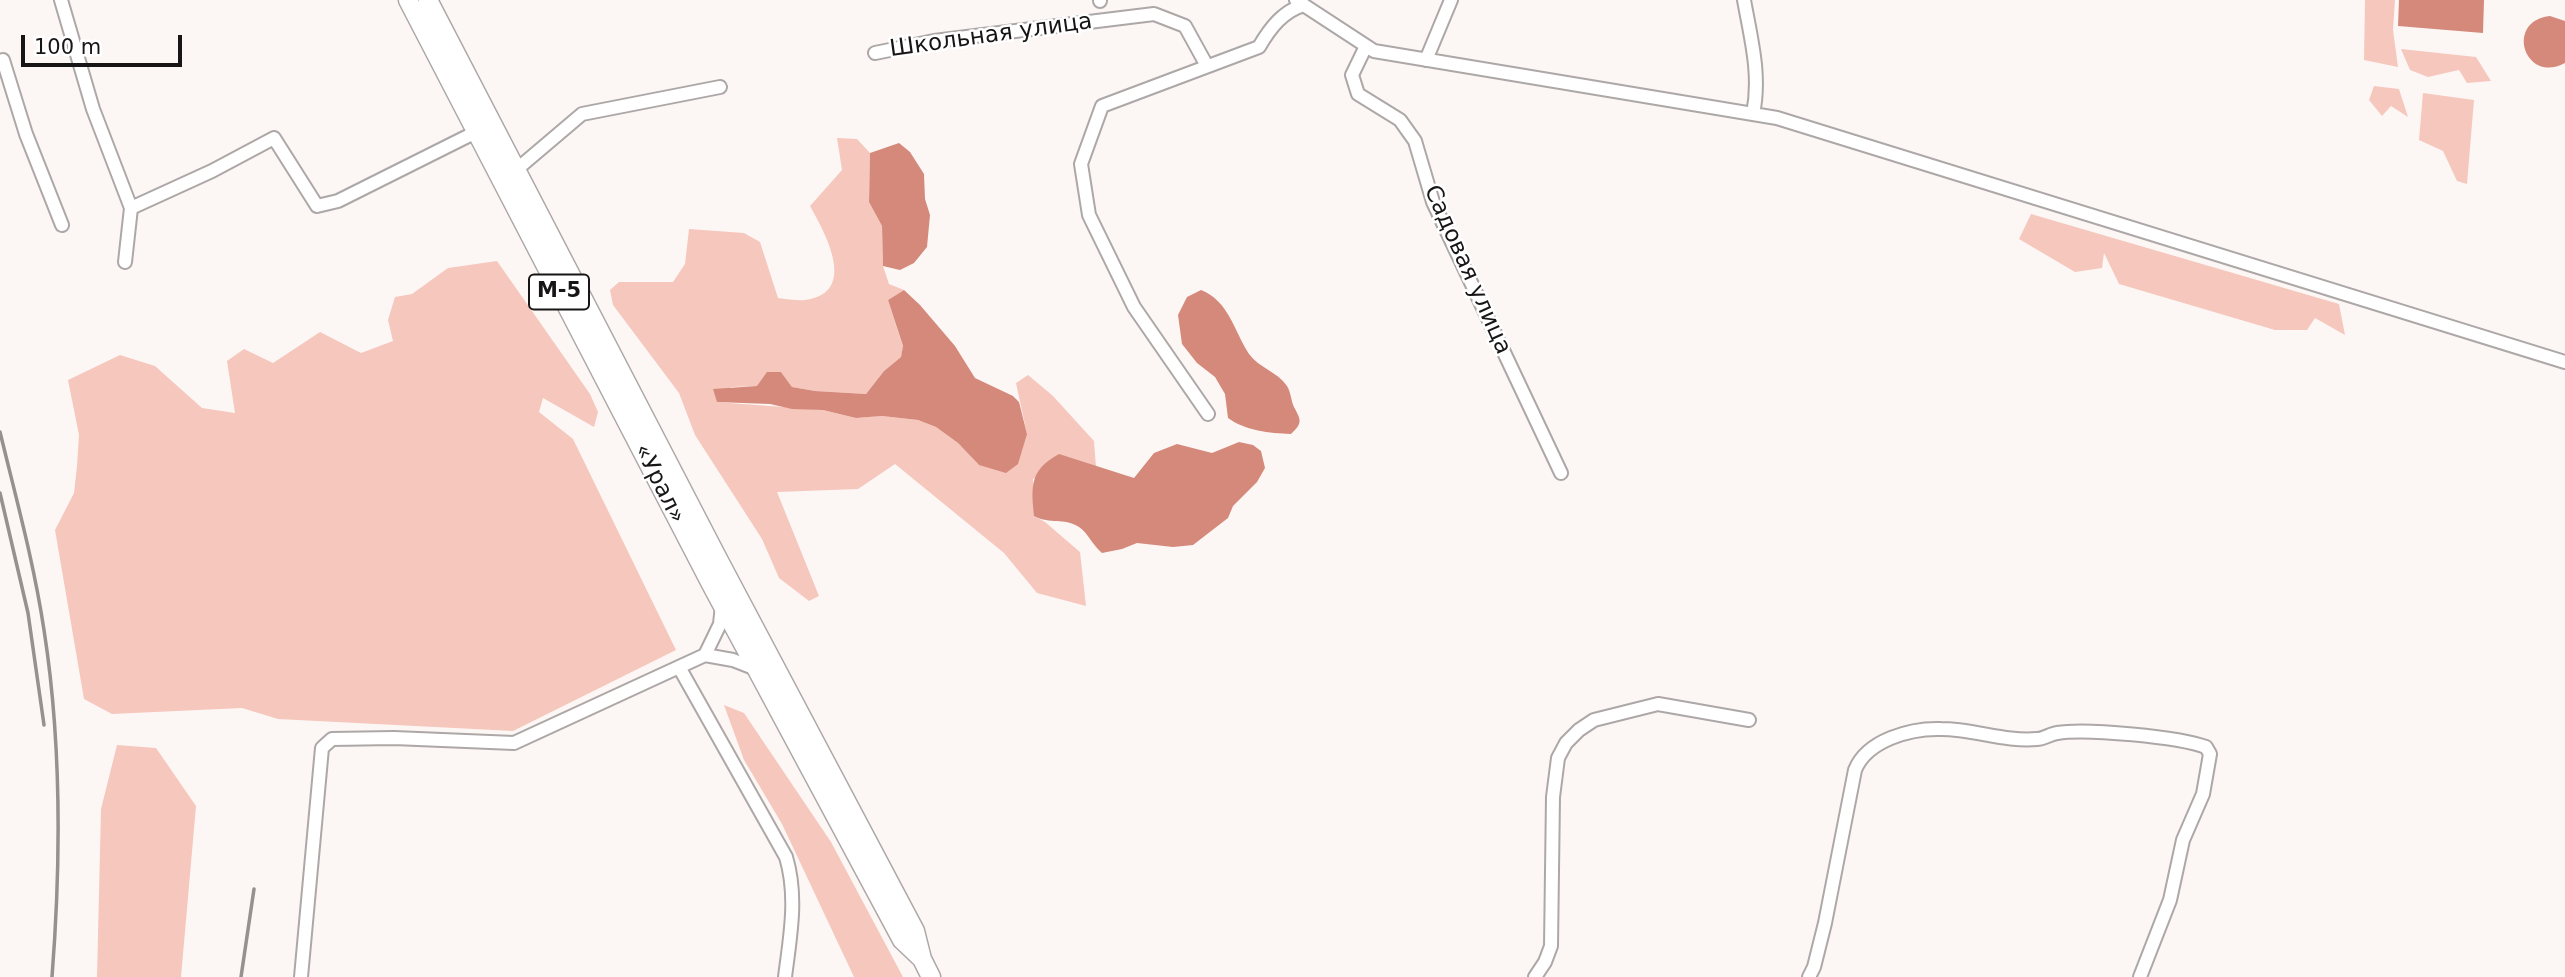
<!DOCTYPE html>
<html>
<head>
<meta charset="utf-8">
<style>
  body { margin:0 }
  #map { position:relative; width:2565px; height:977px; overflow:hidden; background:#fcf7f5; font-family:"DejaVu Sans",sans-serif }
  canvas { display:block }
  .scale { position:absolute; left:21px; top:35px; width:161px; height:32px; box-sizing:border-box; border:4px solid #171515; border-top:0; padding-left:9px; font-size:21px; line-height:24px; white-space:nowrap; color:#171515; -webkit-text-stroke:5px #fff; paint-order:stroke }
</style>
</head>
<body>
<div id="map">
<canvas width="2565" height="977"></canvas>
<div class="scale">100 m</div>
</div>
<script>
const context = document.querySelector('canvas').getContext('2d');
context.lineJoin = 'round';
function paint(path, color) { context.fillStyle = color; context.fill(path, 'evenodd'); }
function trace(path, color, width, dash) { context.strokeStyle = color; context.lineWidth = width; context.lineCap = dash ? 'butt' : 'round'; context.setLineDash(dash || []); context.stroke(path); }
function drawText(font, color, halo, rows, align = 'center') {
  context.font = font + ' "DejaVu Sans",sans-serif'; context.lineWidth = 5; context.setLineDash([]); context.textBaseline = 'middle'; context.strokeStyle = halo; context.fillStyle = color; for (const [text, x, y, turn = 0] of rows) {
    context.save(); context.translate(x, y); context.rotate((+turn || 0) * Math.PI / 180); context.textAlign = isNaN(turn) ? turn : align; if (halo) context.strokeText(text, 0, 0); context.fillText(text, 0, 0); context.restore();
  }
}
paint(new Path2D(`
  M2365,0H2395L2393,30L2398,67L2364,60Z
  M2401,49L2476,57L2491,81L2467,83L2459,70L2428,77L2410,70Z
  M2374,86L2399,89L2408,117L2391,106L2382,116L2369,100Z
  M2423,93L2474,100L2467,184L2457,181L2443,151L2419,140Z
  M837,138L857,139L870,153L869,202L882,226L883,266L889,284L904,290L888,300L903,347L901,357L884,371L866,394L815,391L792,387L781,372L758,386L731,387L717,402L823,410L856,418L882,416L918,420L936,427L958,443L979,465L1027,434L1016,383L1028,375L1053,396L1094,441L1096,467L1080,462L1033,479L1034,516L1045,522L1080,552L1086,606L1037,593L1004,553L895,464L858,489L777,492L819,596L809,601L779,578L762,539L695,435L679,393L613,305L610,290L619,282H673L685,264L689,229L744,233L760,242L778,298C787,299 797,301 805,300C859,293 825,233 810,206L842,170Z
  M2031,214L2339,304L2345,335L2315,318L2307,330H2275L2119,284L2104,253L2102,268L2075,272L2019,239Z
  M497,261L590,394L598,412L594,427L543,398L539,412L573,439L676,650L513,731L278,719L242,708L112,714L84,699L55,530L74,493L77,466L79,435L68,380L120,355L155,366L202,408L235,413L227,361L244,349L273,363L320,332L361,353L393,341L388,320L395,297L412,294L448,268Z
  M724,705L744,713L831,842L903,977H854L782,824L744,760Z
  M117,745L156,748L196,806L181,977H97L101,809Z`), '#f6c7bd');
paint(new Path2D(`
  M2399,0H2484L2483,33L2398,26Z
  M2550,16L2565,21V63C2525,85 2504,21 2550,16Z
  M899,143L910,152L924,174L925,199L930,215L927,247L914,263L900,270L883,266L882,226L869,202L870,153Z
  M904,290L920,305L955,346L975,378L1013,396L1019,402L1027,434L1018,464L1006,473L979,465L958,443L936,427L918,420L882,416L856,418L823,410L792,409L770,404L717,402L713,389L757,386L767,372H781L792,387L815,391L866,394L884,371L901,357L903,346L888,300Z
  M1201,290C1229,301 1234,331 1249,354C1259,368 1278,372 1287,386C1291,392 1291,401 1294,407C1301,420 1303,423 1291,434C1269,433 1246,431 1228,418L1225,394L1215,377L1197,363L1182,344L1178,315L1187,297Z
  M1239,442L1253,445L1261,451L1265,468L1257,482L1233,506L1228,518L1193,545L1173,547L1137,543L1122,549L1102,553C1093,546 1088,533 1079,527C1063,517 1051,525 1034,516C1031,485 1030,470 1059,454L1134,478L1154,453L1177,444L1212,453Z`), '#d4897b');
const minor = new Path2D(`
  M61,0L93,109L131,208L125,262
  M1100,0V1
  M1296,0L1374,51L1777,118L2565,362
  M1744,0C1751,39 1761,75 1753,114
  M1366,46L1352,75L1358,94L1400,120L1415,141L1433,202L1561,473
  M875,53L934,41L1154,14L1185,26L1207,66
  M1426,60L1451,0
  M0,61L3,60L26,134L62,225
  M516,170L582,114L720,87
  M131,208L212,171L274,138L317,206L338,201L476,132
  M1208,414L1134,307L1089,215L1081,164L1102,106L1259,47C1270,28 1283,11 1304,5
  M705,655L720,624L722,605
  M679,667L786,857C798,897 790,937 785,977
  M301,977L322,748L332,739L394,738L514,743L705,655L733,660L756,669
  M1535,977L1545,962L1551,946L1553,797L1558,758L1566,743L1579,730L1594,720L1658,704L1749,720
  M1809,977L1814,967L1825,923L1855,770C1867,740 1911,728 1941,729C1974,729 2005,742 2037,739C2044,739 2050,734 2057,733C2086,728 2179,737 2206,747L2210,754L2203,794L2183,840L2170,900L2140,977`);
const highway = new Path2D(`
  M408,0L711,584L902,940L922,959
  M428,0L718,559L915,931L922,959L931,977`);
trace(minor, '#ada8a7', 16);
trace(highway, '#ada8a7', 21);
trace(minor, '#fff', 12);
trace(highway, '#fff', 18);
trace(new Path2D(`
  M0,432C16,498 34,563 44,630C62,745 61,862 52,977
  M0,493L28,613L44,725
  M241,977L254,889`), '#959190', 3.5);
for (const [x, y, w] of [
  [559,292,60]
]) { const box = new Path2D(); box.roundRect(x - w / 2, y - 17.5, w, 35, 5); context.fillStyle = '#fff'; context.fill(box); trace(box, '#171515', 2); }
drawText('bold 21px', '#171515', null, [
  ["М-5",559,292]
]);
drawText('23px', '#171515', '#fff', [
  ["Школьная улица",991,36,-8],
  ["Садовая улица",1467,270,66],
  ["«Урал»",659,484,63]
]);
</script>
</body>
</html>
